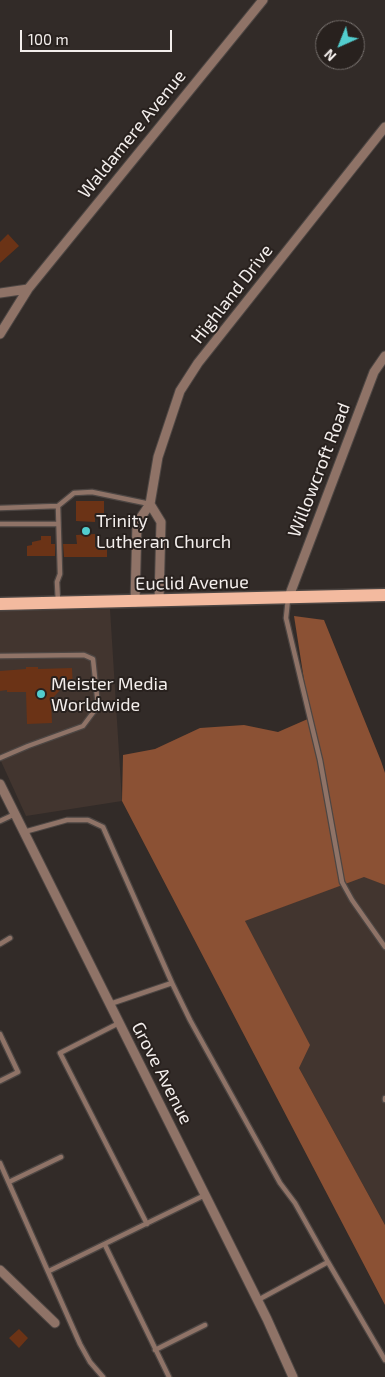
<!DOCTYPE html>
<html>
<head>
<meta charset="utf-8">
<style>
  body { margin:0 }
  #map { position:relative; width:385px; height:1377px; overflow:hidden; background:#322b28; font-family:"Exo 2",sans-serif }
  canvas { display:block }
  .north { position:absolute; left:315px; top:20px; width:50px; height:50px; box-sizing:border-box; background:#28211e; border:1px solid #797370; border-radius:50%; rotate:224deg; font-size:14px; font-weight:700; line-height:20px; text-align:center; color:#f3eeec }
  .north::after { content:''; display:block; margin:auto; width:18px; height:22px; background:#52cdce; clip-path:polygon(50% 0,100% 100%,50% 72%,0 100%) }
  .scale { position:absolute; left:20px; top:30px; width:152px; height:22px; box-sizing:border-box; border:2px solid #f3eeec; border-top:0; padding-left:6px; font-size:15px; line-height:18px; white-space:nowrap; color:#f3eeec; -webkit-text-stroke:4px #28211e; paint-order:stroke }
</style>
</head>
<body>
<div id="map">
<canvas width="385" height="1377"></canvas>
<div class="north">N</div>
<div class="scale">100 m</div>
</div>
<script>
const context = document.querySelector('canvas').getContext('2d');
context.lineJoin = 'round';
function paint(path, color) { context.fillStyle = color; context.fill(path, 'evenodd'); }
function trace(path, color, width, dash) { context.strokeStyle = color; context.lineWidth = width; context.lineCap = dash ? 'butt' : 'round'; context.setLineDash(dash || []); context.stroke(path); }
function drawText(font, color, halo, rows, align = 'center') {
  context.font = font + ' "Exo 2",sans-serif'; context.lineWidth = 4; context.setLineDash([]); context.textBaseline = 'middle'; context.strokeStyle = halo; context.fillStyle = color; for (const [text, x, y, turn = 0] of rows) {
    context.save(); context.translate(x, y); context.rotate((+turn || 0) * Math.PI / 180); context.textAlign = isNaN(turn) ? turn : align; if (halo) context.strokeText(text, 0, 0); context.fillText(text, 0, 0); context.restore();
  }
}
paint(new Path2D(`
  M110,609L122,801L26,816L0,759V611Z
  M364,876L385,885V1225L299,1068L245,921Z`), '#42352f');
paint(new Path2D(`
  M294,616L324,620L381,761L385,773V885L364,877L245,921L310,1045L299,1068L385,1225V1305L122,801L123,755L155,749L200,728L244,725L278,732L310,718Z`), '#8b5134');
paint(new Path2D(`
  M8,234L19,246L0,263V242Z
  M76,501H104V517L95,518V522L76,521Z
  M95,534V547H107V557H64L63,544H77L76,535Z
  M41,536H51V544H55V556H27V546L32,545V542L41,540Z
  M26,667H38V669L72,668L73,689H61L51,700L52,723L27,724L26,692H7V690L0,691V671L26,669Z
  M19,1329L28,1338L19,1348L9,1338Z`), '#6b3316');
const lane = new Path2D(`
  M58,506L74,493L92,492L150,504
  M0,508L58,506L60,574L57,582L58,602
  M0,524H57
  M288,599L286,618L320,760L342,882L352,900L385,947
  M0,656L84,655L93,659L98,706L83,726L28,746L0,758
  M0,821L15,814
  M24,832L67,820H88L103,827L172,983
  M0,944L10,938
  M110,1004L172,983L190,1020L280,1183L295,1203L328,1262
  M119,1023L60,1053L147,1224
  M0,1034L18,1072L0,1081
  M385,1098V1100
  M0,1163L80,1344L90,1362L103,1377
  M9,1182L61,1157
  M105,1245L169,1377
  M49,1271L205,1195
  M258,1300L328,1262L385,1360
  M155,1350L205,1325`);
const street = new Path2D(`
  M0,293L28,289
  M0,334L28,289L263,0
  M150,504L161,522L159,601
  M288,599L374,372L385,356
  M135,602L137,523L150,504L158,457L180,391L198,363L385,127
  M0,784L267,1319L293,1377
  M0,1270L55,1323`);
const primary = new Path2D(`
  M0,604L385,595`);
trace(lane, '#4d4643', 7);
trace(street, '#4d4643', 11);
trace(primary, '#4d4643', 15);
trace(lane, '#8f7367', 4.5);
trace(street, '#8f7367', 9);
trace(primary, '#f3ba9f', 12);
for (const [x, y, r, color] of [
  [86,531,5,"#52cdce"],
  [41,694,5,"#52cdce"]
]) { const dot = new Path2D(); dot.arc(x, y, r, 0, 2 * Math.PI); context.fillStyle = color; context.fill(dot); trace(dot, '#28211e', 2); }
drawText('18px', '#f3eeec', '#28211e', [
  ["Waldamere Avenue",132,134,-51],
  ["Highland Drive",232,294,-52],
  ["Willowcroft Road",319,470,-69],
  ["Euclid Avenue",192,583,-1],
  ["Grove Avenue",162,1073,63]
]);
drawText('18px', '#f3eeec', '#28211e', [
  ["Trinity",96,521],
  ["Lutheran Church",96,542],
  ["Meister Media",51,684],
  ["Worldwide",51,705]
], 'left');
</script>
</body>
</html>
